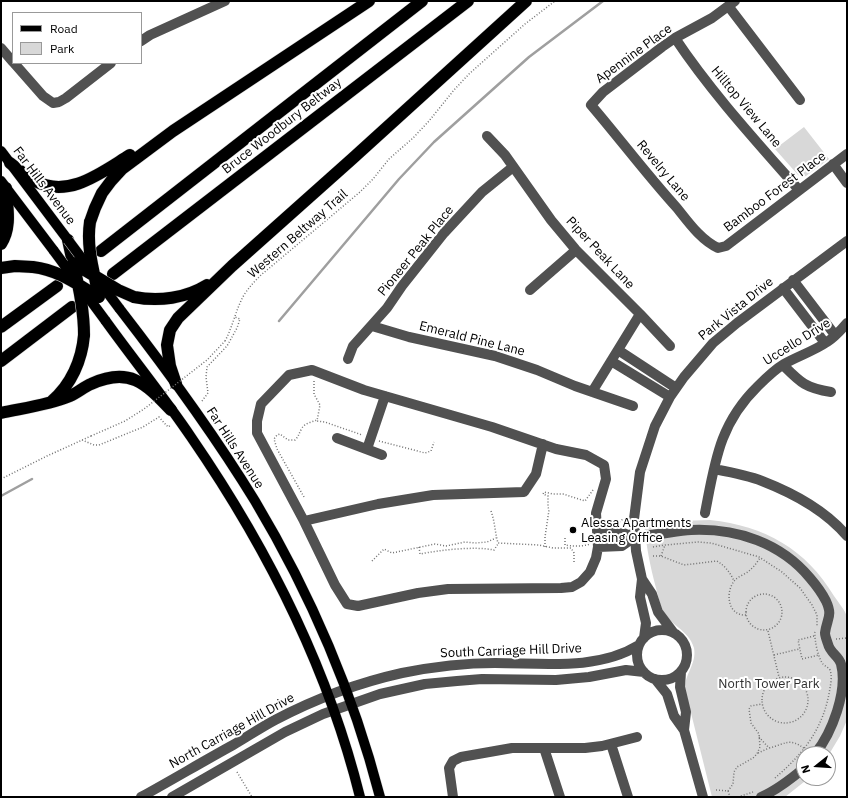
<!DOCTYPE html>
<html>
<head>
<meta charset="utf-8">
<style>
  body { margin:0 }
  #map { position:relative; width:848px; height:798px; overflow:hidden; background:#fff; font-family:"IBM Plex Sans",sans-serif }
  canvas { display:block }
  .frame { position:absolute; inset:0; border:2px solid #000; pointer-events:none }
  .legend { position:absolute; left:12px; top:12px; width:130px; height:52px; box-sizing:border-box; background:#fff; border:1px solid #999; margin:0; padding:5px 7px; list-style:none; font-size:12px; color:#000 }
  .legend li { display:flex; align-items:center; gap:8px; height:20px }
  .legend b { width:20px; border:1px solid #999 }
  .north { position:absolute; left:796px; top:746px; width:40px; height:40px; box-sizing:border-box; background:#fff; border:1px solid #999; border-radius:50%; rotate:253deg; font-size:11px; font-weight:700; line-height:16px; text-align:center; color:#000 }
  .north::after { content:''; display:block; margin:auto; width:14px; height:18px; background:#000; clip-path:polygon(50% 0,100% 100%,50% 72%,0 100%) }
</style>
</head>
<body>
<div id="map">
<canvas width="848" height="798"></canvas>
<div class="frame"></div>
<ul class="legend">
<li><b style="height:5px;background:#000"></b>Road</li>
<li><b style="height:11px;background:#d8d8d8"></b>Park</li>
</ul>
<div class="north">N</div>
</div>
<script>
const context = document.querySelector('canvas').getContext('2d');
context.lineJoin = 'round';
function paint(path, color) { context.fillStyle = color; context.fill(path, 'evenodd'); }
function trace(path, color, width, dash) { context.strokeStyle = color; context.lineWidth = width; context.lineCap = dash ? 'butt' : 'round'; context.setLineDash(dash || []); context.stroke(path); }
function drawText(font, color, halo, rows, align = 'center') {
  context.font = font + ' "IBM Plex Sans",sans-serif'; context.lineWidth = 4; context.setLineDash([]); context.textBaseline = 'middle'; context.strokeStyle = halo; context.fillStyle = color; for (const [text, x, y, turn = 0] of rows) {
    context.save(); context.translate(x, y); context.rotate((+turn || 0) * Math.PI / 180); context.textAlign = isNaN(turn) ? turn : align; if (halo) context.strokeText(text, 0, 0); context.fillText(text, 0, 0); context.restore();
  }
}
paint(new Path2D(`
  M804,127L829,159L806,176L802,177L798,175L775,149Z
  M710,520C765,526 806,549 834,596C838,602 845,610 847,617C848,622 847,635 847,641C847,667 847,694 847,720L840,736L828,756V754H804V778H809L785,797H712L685,689C684,675 697,664 694,648C689,630 669,625 662,609C659,602 658,595 656,588C650,566 646,545 644,522Z`), '#d8d8d8');
trace(new Path2D(`
  M279,321L399,179L434,142L529,57L603,1
  M1,496L32,479`), '#9f9f9f', 2.5);
const major = new Path2D(`
  M1,151L68,240
  M1,181L54,251
  M119,308C167,370 214,434 255,501C310,593 353,693 380,797
  M105,320C133,359 164,397 191,437C266,546 328,668 360,797`);
const highway = new Path2D(`
  M10,163C18,169 26,176 35,181C69,199 102,172 130,155
  M90,222L95,208L102,193L111,181L122,169L173,131L369,1
  M68,240L73,263
  M1,244C12,227 7,207 6,188
  M101,251L422,1
  M1,268L15,266L33,267
  M113,274L468,1
  M134,297C159,302 186,298 207,285
  M1,327L57,286
  M1,361L72,307
  M176,384L170,366L167,345L170,330L178,318L232,266L352,159L526,1
  M52,401C71,385 82,360 84,335
  M1,413C24,408 48,405 70,396C77,393 84,387 91,384C130,366 146,384 171,410`);
trace(major, '#dbdbdb', 11);
trace(highway, '#dbdbdb', 13);
trace(new Path2D(`
  M225,341C233,326 236,309 244,295C249,287 255,281 261,275L360,192L373,179L389,159L413,138L429,121L454,90L469,74L525,24L555,1
  M314,381V394L320,405L317,421L325,422L362,435
  M202,401L208,393L206,377L207,367L227,346L237,328L240,319L235,317
  M82,440L94,445H99L143,427L159,417L168,427L171,425
  M379,441L425,453L431,451L434,442
  M1,479L47,456L91,436
  M304,497L277,449L274,439L277,435L280,434L288,440H295C299,436 299,433 302,428C305,423 312,422 317,420
  M491,511C495,522 495,533 498,543L539,545L553,548H571L574,553V563
  M617,524L623,519
  M565,538V545C571,546 582,547 590,544
  M419,547L420,554C440,550 474,546 494,550L498,544
  M545,547V537L549,510L548,507V496L543,494L544,492L553,494H563L585,501L593,490
  M653,547L665,545L698,542L711,543L759,557L782,572L800,588L812,605L817,615V626
  M653,556H661L684,565L717,561C725,566 730,572 734,581
  M661,556L665,545
  M372,561L384,549L392,553L435,544L446,546L465,542L475,543L487,542L496,538
  M746 612a18 18 0 1 1 36 0a18 18 0 1 1-36 0Z
  M746,615C727,616 725,591 735,580C739,576 746,574 750,570C754,567 757,562 760,558
  M768,631L779,677
  M814,636L798,640L802,659L819,655
  M836,639L847,638
  M774,655L799,649
  M762 700a23 23 0 1 1 46 0a23 23 0 1 1-46 0Z
  M759,737L769,748C786,744 789,737 805,749
  M758,753L769,748
  M237,772L252,797
  M775,778C804,753 824,728 830,688C831,683 832,675 830,670C828,667 825,666 823,664C818,658 814,639 815,631
  M716,790L728,791L733,784L734,772L737,767L753,758L757,754L760,747L759,734L751,723L749,709L751,706L762,704
  M728,791L730,797
  M738,797L753,792`), '#737373', 1.5, [1, 2]);
trace(new Path2D(`
  M735,1L712,18L675,38L662,47L603,92L591,105C620,139 647,175 677,208C689,223 701,240 718,248L726,246L847,154
  M729,7L800,100
  M675,38C711,92 756,141 799,190
  M141,41L150,35L225,1
  M1,48L13,62
  M14,63L43,96L53,103L59,102L66,98L111,63
  M487,136L505,155L551,220L576,250L640,314L670,346
  M833,164L847,183
  M793,280L835,335
  M783,288L825,343
  M530,290L576,250
  M372,326L409,337L495,356L537,370L575,386L633,406
  M618,350L676,388
  M348,359L353,346L387,308L402,286L444,233L482,192L513,167
  M611,361L670,397
  M783,365C800,382 805,388 831,392
  M312,370L364,390L492,427L556,449L586,455L604,465L606,479L596,513L598,547L596,558L590,572L581,582L572,587L561,588L448,589L418,593L358,606L347,604L335,585L304,521L257,433V421L261,404L289,375Z
  M592,392L640,314
  M337,438L382,455
  M367,449L385,396
  M714,469C730,472 747,475 762,481C793,493 825,510 847,536
  M705,513C715,462 719,424 758,386C766,378 774,370 784,364C798,356 814,351 827,342C835,337 841,330 847,323
  M304,521L378,504L433,495L524,492L536,474L543,444
  M598,534C606,534 615,532 623,533C626,534 630,536 634,537C639,537 645,536 649,535C663,534 677,531 691,530C737,528 781,543 810,578C816,585 822,593 826,601C833,616 827,618 825,633C825,636 827,641 828,644C830,653 839,656 841,664C848,691 832,733 815,754
  M598,547L622,546L635,537
  M642,579L652,594L658,612L673,632
  M637 655a25 25 0 1 1 50 0a25 25 0 1 1-50 0Z
  M644,638L646,623L640,597L642,579L636,551L634,519L640,472L655,426L670,397L684,377L713,343L737,323L847,241
  M681,672L680,687L686,712L684,730
  M655,679L667,694L674,716L684,730L703,797
  M611,744L628,797
  M544,748L560,797
  M141,797C172,780 202,762 233,745C247,737 260,728 275,720C315,699 357,683 402,673C432,667 463,663 495,663C542,663 597,671 639,645
  M172,797L285,732L323,714L380,694L425,684L457,681L482,679L556,680L589,677L626,670L644,672
  M453,797L449,768L453,761L461,757L512,748H585L602,746L637,737
  M761,797C777,790 791,779 804,768`), '#515151', 10);
trace(major, '#000', 10);
trace(highway, '#000', 12);
const majorBridge = new Path2D(`
  M68,240L119,308
  M54,251L105,320`);
const highwayBridge = new Path2D(`
  M90,222C86,247 94,272 99,297
  M73,263C79,286 84,311 84,335
  M73,263L118,290L134,297
  M33,267C59,270 78,285 99,297`);
trace(majorBridge, '#dbdbdb', 11, []);
trace(highwayBridge, '#dbdbdb', 13, []);
trace(new Path2D(`
  M91,436L125,421L144,409L207,360L225,341`), '#737373', 1.5, [1, 2]);
trace(majorBridge, '#000', 10);
trace(highwayBridge, '#000', 12);
for (const [x, y, r, color] of [
  [573,530,4,"#000"]
]) { const dot = new Path2D(); dot.arc(x, y, r, 0, 2 * Math.PI); context.fillStyle = color; context.fill(dot); trace(dot, '#fff', 1.5); }
drawText('13px', '#000', '#fff', [
  ["Apennine Place",634,54,-36],
  ["Hilltop View Lane",746,107,50],
  ["Bruce Woodbury Beltway",282,126,-38],
  ["Revelry Lane",663,171,50],
  ["Far Hills Avenue",44,186,53],
  ["Bamboo Forest Place",775,192,-37],
  ["Western Beltway Trail",298,234,-41],
  ["Pioneer Peak Place",416,251,-51],
  ["Piper Peak Lane",600,253,47],
  ["Park Vista Drive",736,309,-39],
  ["Emerald Pine Lane",472,339,14],
  ["Uccello Drive",797,342,-32],
  ["Far Hills Avenue",235,448,57],
  ["South Carriage Hill Drive",511,651,-2],
  ["North Carriage Hill Drive",232,731,-29]
]);
drawText('13px', '#000', '#fff', [
  ["Alessa Apartments",581,523],
  ["Leasing Office",581,538]
], 'left');
drawText('13px', '#2f2f2f', '#fff', [
  ["North Tower Park",769,684]
]);
</script>
</body>
</html>
